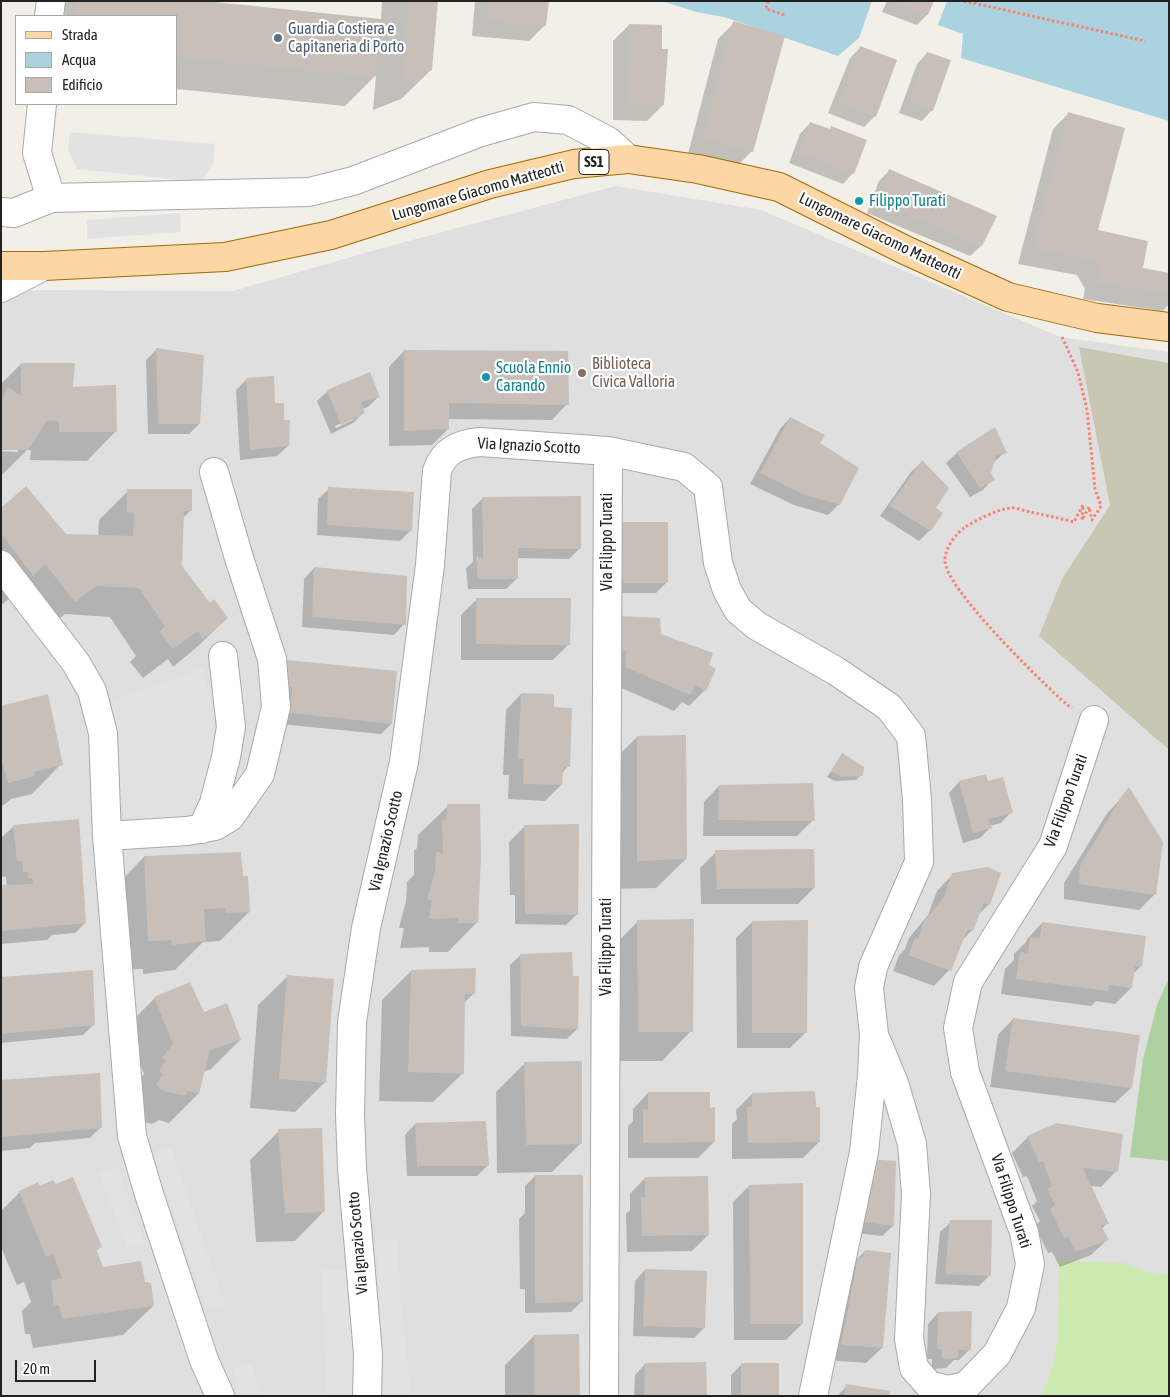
<!DOCTYPE html>
<html>
<head>
<meta charset="utf-8">
<style>
  body { margin:0 }
  #map { position:relative; width:1170px; height:1397px; overflow:hidden; background:#f2efe9; font-family:"Asap Condensed",sans-serif }
  canvas { display:block }
  .frame { position:absolute; inset:0; border:2px solid #222; pointer-events:none }
  .legend { position:absolute; left:15px; top:15px; width:162px; height:90px; box-sizing:border-box; background:#fff; border:1px solid #a7a7a7; margin:0; padding:6px 9px; list-style:none; font-size:15px; color:#222 }
  .legend li { display:flex; align-items:center; gap:10px; height:25px }
  .legend b { width:25px; border:1px solid #a7a7a7 }
  .scale { position:absolute; left:15px; top:1360px; width:81px; height:22px; box-sizing:border-box; border:2px solid #222; border-top:0; padding-left:6px; font-size:15px; line-height:18px; white-space:nowrap; color:#222; -webkit-text-stroke:4px #fff; paint-order:stroke }
</style>
</head>
<body>
<div id="map">
<canvas width="1170" height="1397"></canvas>
<div class="frame"></div>
<ul class="legend">
<li><b style="height:6px;background:#fcd6a4"></b>Strada</li>
<li><b style="height:14px;background:#aad3df"></b>Acqua</li>
<li><b style="height:14px;background:#c7bfb8"></b>Edificio</li>
</ul>
<div class="scale">20 m</div>
</div>
<script>
const context = document.querySelector('canvas').getContext('2d');
context.lineJoin = 'round';
function paint(path, color) { context.fillStyle = color; context.fill(path, 'evenodd'); }
function trace(path, color, width, dash) { context.strokeStyle = color; context.lineWidth = width; context.lineCap = dash ? 'butt' : 'round'; context.setLineDash(dash || []); context.stroke(path); }
function drawText(font, color, halo, rows, align = 'center') {
  context.font = font + ' "Asap Condensed",sans-serif'; context.lineWidth = 4.5; context.setLineDash([]); context.textBaseline = 'middle'; context.strokeStyle = halo; context.fillStyle = color; for (const [text, x, y, turn = 0] of rows) {
    context.save(); context.translate(x, y); context.rotate((+turn || 0) * Math.PI / 180); context.textAlign = isNaN(turn) ? turn : align; if (halo) context.strokeText(text, 0, 0); context.fillText(text, 0, 0); context.restore();
  }
}
paint(new Path2D(`
  M616,186L761,210L1060,337L1169,352V1396H1V300L15,290L233,291L386,247Z`), '#e0dfdf');
paint(new Path2D(`
  M1079,347L1169,363V750L1039,636L1062,579L1110,505Z`), '#c7c7b4');
paint(new Path2D(`
  M1059,1261L1126,1263L1144,1271L1169,1275V1396H1041C1064,1351 1057,1309 1059,1261Z`), '#cdebb0');
paint(new Path2D(`
  M1169,978V1161L1130,1157L1143,1059L1157,1005Z`), '#add19e');
paint(new Path2D(`
  M70,132L215,144L213,164L201,182L77,169L68,150Z
  M180,213L181,232L87,239V220Z
  M203,668L213,715L216,747L201,808L188,819L124,825L117,742L109,702Z
  M171,1147L225,1304L207,1310L152,1152Z
  M118,1167L133,1214L146,1244L127,1248L99,1172Z
  M397,1239L401,1303L410,1382L408,1396H382L384,1376L376,1241Z
  M321,1270H348L355,1359L354,1396H327Z
  M251,1363L263,1396H241L232,1368Z`), '#e2e2e2');
paint(new Path2D(`
  M662,1H872L859,38L838,56L724,17L696,12Z
  M947,1H1169V121L961,58L963,34L938,25Z`), '#aad3df');
paint(new Path2D(`
  M65,1H192L381,20L382,1H437L431,70L401,99L373,110L376,75L345,106L176,89V16H54L64,6Z
  M475,1H548L545,25L529,41L472,36Z
  M887,1H932L927,15L917,25L882,12Z
  M734,23L752,151L736,167L688,154L718,39Z
  M629,25L663,105L647,121L613,120V41Z
  M860,48L875,116L864,127L828,113L850,58Z
  M927,53L932,110L922,121L899,113L917,64Z
  M1069,113L1096,231L1142,269L1169,274V304L1163,311L1083,299L1085,289L1077,275L1018,264L1053,129Z
  M810,123L853,173L843,184L789,163L800,134Z
  M889,171L995,217L981,246L970,256L867,213L879,181Z
  M156,350L199,424L189,434H148L146,360Z
  M404,351L567,404L552,420L448,419V429L432,445L389,446V367Z
  M21,364L72,388L116,431L87,461L30,460L31,450H27L1,476V451L18,452V449H1V384Z
  M247,379L274,405L283,421L288,446L277,456L240,460L236,390Z
  M328,391L379,396L368,407L362,409L363,413L353,423L331,434L317,401ZM353,418V420L336,428L335,426Z
  M790,418L819,443L839,504L828,515L794,505L750,484L780,429Z
  M1005,452L993,463L990,473L993,479L983,490L970,497L946,463L957,453Z
  M922,462L934,508L930,530L919,541L880,516L911,472Z
  M329,489L411,530L400,541L317,535L318,499Z
  M128,491L190,511L183,518L181,566L209,605L227,618L197,647L173,667L168,659L143,678L130,662L136,656L110,617L65,614L45,630L16,592L3,604L1,601V509L65,535L98,536L99,520Z
  M482,499L580,548L569,559L516,558L517,578L506,589H468L466,568L473,562L472,509Z
  M667,523V582L656,593H605Z
  M314,568L404,624L394,635L302,627L304,579Z
  M477,599L569,644L553,660H461V615Z
  M603,633L660,635L707,665L705,690L689,706L682,702L674,711L610,683Z
  M288,662L391,724L381,734L280,724L277,672Z
  M521,694L552,709L568,766L562,773L561,785L545,801L508,799L509,775H503L506,710Z
  M1,707L61,764L32,794L11,799L4,805L1,806Z
  M637,737L686,859L656,888L609,889L608,766Z
  M842,755L861,775L856,780L835,781L827,777Z
  M985,775L987,783L1011,812L1001,823L990,826V828L980,838L963,843L949,793L959,782Z
  M719,786L813,820L797,836H703L704,802Z
  M1129,789L1155,894L1139,910L1064,899V883L1106,815Z
  M448,806L477,922L448,952H429V947L400,948L404,928H399L406,901L407,882L414,875V851L417,848L418,835Z
  M14,826L85,923L75,933L52,935L47,940L1,944V886H7L6,877H2L1,838Z
  M525,826L577,914L566,925L515,924V895H510L509,842Z
  M716,852L814,888L798,904H701L700,868Z
  M144,857L242,877L249,912L220,941L203,942L175,970L143,974V969L119,970L115,887Z
  M953,874L989,904L978,915L972,930L961,942L949,970L934,986L893,971L899,955L905,949L909,938L928,915L937,891Z
  M638,921L691,1031L662,1061H609V951Z
  M752,922L805,1033L790,1048H737L736,938Z
  M1042,923L1141,966L1132,975L1131,988L1115,1004L1096,1001L1091,1006L1001,994L1005,969L1014,960V954L1026,942L1027,939Z
  M521,955L577,1029L567,1039L511,1036L510,965Z
  M411,971L474,993L463,1004V1073L433,1102L379,1101L382,1000Z
  M288,976L325,1082L295,1112L250,1108L258,1005Z
  M1,978L94,1024L83,1035L1,1043Z
  M155,998L240,1040L211,1069L203,1072L198,1094L169,1123L159,1120L152,1124L131,1119L134,1087L144,1074L126,1027Z
  M1013,1019L1131,1088L1115,1103L990,1087L998,1035Z
  M525,1063L581,1143L552,1172L497,1173L496,1092Z
  M1,1081L101,1127L90,1138L35,1143L30,1148L1,1151Z
  M648,1093L714,1142L698,1158H628V1126L633,1121V1109Z
  M752,1094L814,1108L819,1142L803,1158L732,1159V1124L737,1119L736,1110Z
  M415,1124L488,1165L477,1176H407L405,1135Z
  M279,1131L324,1211L295,1241L256,1242L250,1160Z
  M1028,1137L1116,1171L1101,1187L1090,1186L1107,1223L1102,1229L1107,1240L1091,1255L1060,1267L1052,1252L1048,1253L1035,1226L1040,1221L1032,1206L1037,1201L1027,1176L1023,1177L1012,1153Z
  M858,1171L893,1226L882,1236L847,1232Z
  M535,1176L582,1301L571,1312L525,1313V1289H520L519,1219L525,1213V1186Z
  M645,1178L708,1235L692,1251L627,1252L626,1214L630,1210V1194Z
  M749,1186L802,1324L786,1340H734L733,1202Z
  M20,1192L100,1247L96,1251L102,1268L144,1283L153,1306L123,1335L33,1348L30,1334H25L22,1311L31,1302L24,1282L17,1285L1,1247V1211Z
  M951,1222L989,1276L979,1286L935,1284L940,1232Z
  M865,1251L882,1348L866,1363L826,1360L849,1267Z
  M645,1270L704,1328L694,1338L633,1336L635,1281Z
  M938,1313L970,1349L959,1360H954L946,1368L932,1369V1359H927L928,1324Z
  M534,1336L579,1396H505V1365Z
  M645,1364L706,1396H634L635,1375Z
  M742,1364L778,1396H731V1375Z
  M847,1386L888,1396H837Z`), '#0003');
paint(new Path2D(`
  M77,1H205L381,19L375,77L176,57V16H75Z
  M409,1H438L432,70L402,82Z
  M489,1H549L546,26L488,21Z
  M891,1H934L928,15Z
  M733,21L785,36L753,152L703,138Z
  M629,24L662,25V49H668L664,105H628Z
  M860,46L897,60L876,117L838,102Z
  M927,52L951,60L933,111L909,102Z
  M1068,112L1125,128L1098,230L1148,241L1143,268L1169,273V294L1098,283L1100,272L1093,260L1033,248Z
  M810,122L830,129L831,126L867,140L854,174L799,152Z
  M889,169L997,216L982,246L877,202Z
  M156,348L204,355L200,424H158Z
  M404,350L568,351L569,405L449,403V429L404,431Z
  M21,363H75L73,387L116,385L117,432H59V421L47,420L28,450H1V402L8,387L21,396Z
  M370,372L380,397L361,402L365,413L341,425L327,390Z
  M274,376L275,403H284V420H290L289,446L250,450L246,378Z
  M790,417L825,435L820,443L859,468L840,505L805,495L760,473Z
  M995,427L1007,453L996,456L991,473L995,480L980,488L956,452Z
  M922,460L949,488L936,508L943,513L931,531L890,506Z
  M26,486L66,534L133,536L134,513L127,512V489H192V511H184L182,566L210,603L214,599L228,618L203,639L198,631L173,649L159,632L165,626L139,588L96,586L75,602L45,564L33,576L1,533V508Z
  M328,487L414,492L412,531L327,525Z
  M581,496V549L518,548V579H478L476,556L483,558V548L482,497Z
  M614,522H668V583H615Z
  M314,567L407,576L406,625L312,617Z
  M476,598H571L570,645L476,644Z
  M618,616L660,618L661,634L713,653L709,665L716,669L706,691L696,685L690,695L625,667L626,651H620Z
  M287,660L397,671L392,724L290,713L292,687L285,686Z
  M521,693L554,694V707L572,708L570,767H563L562,785L523,784L524,759H518Z
  M48,694L63,765L34,772L35,776L8,783L1,757V706Z
  M686,735L687,859L637,861V736Z
  M842,753L864,767L863,776L841,777L831,771Z
  M986,774L988,781L1003,777L1013,813L989,819L992,828L973,833L959,781Z
  M813,783L815,821L718,820L719,785Z
  M1129,787L1163,842L1156,895L1079,884L1080,866L1121,797Z
  M447,804H480L481,857L478,923H458V918L429,919L432,900H427L435,871L436,852L443,853L442,821L446,820Z
  M79,819L86,923L1,931V885L33,884L32,878H28V872H23L22,861H17L13,825Z
  M579,824L578,915L525,914L524,825Z
  M814,849L815,888L717,889L715,850Z
  M241,852L243,876H248L250,912L226,913V908L204,909L206,941L172,945L171,940L148,941L144,856Z
  M987,867L1001,873L990,905L984,903L973,931L967,930L951,971L908,955L915,938L918,939L924,921L944,897L952,873Z
  M694,919L693,1032H638L637,920Z
  M808,920L807,1033H752V921Z
  M1042,922L1146,936L1142,967L1135,966L1132,988L1109,985L1108,991L1016,979L1020,952L1028,953L1030,937L1040,938Z
  M572,952L573,976H579L578,1029L521,1026L520,954Z
  M476,968L475,994H465L464,1074L408,1072L411,970Z
  M93,970L95,1025L1,1034V977Z
  M287,975L334,979L326,1083L279,1079Z
  M190,982L204,1012L227,1003L241,1040L210,1050L199,1094L187,1091L186,1095H182L161,1090L156,1084L163,1074L159,1071L166,1060L162,1058L173,1044L154,997Z
  M1013,1018L1140,1035L1132,1088L1005,1071Z
  M582,1061V1144L526,1145L524,1062Z
  M100,1073L102,1128L1,1137V1080Z
  M815,1091L816,1107H820V1142L748,1143L747,1107H752V1093Z
  M648,1092H710V1108L715,1107V1142L643,1143V1109H648Z
  M486,1121L489,1166H417L415,1123Z
  M1057,1123L1123,1134L1118,1172L1083,1168L1109,1224L1101,1225L1109,1240L1076,1252L1068,1237L1064,1238L1050,1209L1055,1205L1047,1189L1052,1186L1043,1161L1039,1162L1027,1136Z
  M322,1128L325,1212L285,1213L278,1129Z
  M868,1159L896,1161L894,1226L856,1221Z
  M535,1175H583V1302L535,1303Z
  M708,1176L709,1235L642,1236L641,1197H645V1177Z
  M73,1177L102,1247L96,1249L103,1267L141,1261L145,1282L151,1283L154,1306L62,1319L59,1305H54L51,1281L62,1278L53,1254L46,1257L19,1191L38,1182L40,1186L53,1180L56,1184Z
  M803,1183V1324H750L749,1185Z
  M950,1220H992L991,1276L945,1274Z
  M865,1250L891,1253L883,1348L841,1345L858,1257L863,1258Z
  M645,1269L707,1271L705,1328L643,1326Z
  M972,1311L971,1350H959L958,1358L942,1359V1349H937L938,1312Z
  M579,1334L580,1396H534V1335Z
  M706,1362L707,1396H644L645,1363Z
  M741,1363H779V1396H741Z
  M846,1384L890,1391L889,1396H844Z`), '#c7bfb8');
const minor = new Path2D(`
  M49,16L51,1
  M42,104L37,153L51,198
  M1,212L14,213L51,198L309,192L353,181L481,132L534,117L568,120L608,141L628,159
  M1,288L44,266
  M1,565L76,663L92,691L103,733L107,836L132,1136L149,1194L204,1360L220,1396
  M202,829L214,803L226,757L231,727L223,656
  M107,836L187,831L215,826L230,817L260,774L276,707L272,659L239,558L214,472
  M877,1042L894,1083L912,1144L916,1194L909,1339L914,1368L929,1385L948,1390L966,1386L997,1354L1021,1308L1030,1264L1024,1232L965,1072L958,1028L968,982L1053,846L1094,720
  M367,1396L368,1354L352,1168L350,1114L352,1022L366,928L404,762L430,565L437,471C444,450 460,444 480,442L608,451L684,467L708,487L718,563L727,590L738,610L757,626L836,671L889,707L911,736L917,799L919,862L873,967L869,988L874,1034L872,1076L864,1152L813,1396
  M604,1396L608,451`);
const major = new Path2D(`
  M1,266H44L225,257L331,235L490,184L574,164L628,159L698,169L779,187L905,250L1008,297L1097,318L1169,327`);
trace(minor, '#a9a9a9', 30);
trace(major, '#a06b00', 30);
trace(new Path2D(`
  M768,1L766,9L785,15
  M964,1L1145,41
  M1062,337L1078,372L1087,410L1095,489L1101,506L1092,520L1089,507L1082,520L1083,505L1074,522C1059,518 1044,515 1030,512C1024,511 1016,507 1011,508C997,509 977,520 965,527C956,534 946,546 945,559C942,586 1043,683 1066,704L1072,708`), '#fa8072', 3, [2.5, 2.5]);
trace(minor, '#fff', 28);
trace(major, '#fcd6a4', 28);
for (const [x, y, r, color] of [
  [278,38,5,"#5c6f8a"],
  [859,201,5,"#0f9aa8"],
  [582,373,5,"#8d6e63"],
  [486,377,5,"#0f9aa8"]
]) { const dot = new Path2D(); dot.arc(x, y, r, 0, 2 * Math.PI); context.fillStyle = color; context.fill(dot); trace(dot, '#fff', 2); }
for (const [x, y, w] of [
  [594,162,30]
]) { const box = new Path2D(); box.roundRect(x - w / 2, y - 12.5, w, 25, 4); context.fillStyle = '#fff'; context.fill(box); trace(box, '#222', 1); }
drawText('bold 15px', '#222', null, [
  ["SS1",594,162]
]);
drawText('16px', '#4e5e75', '#fff', [
  ["Guardia Costiera e",288,29],
  ["Capitaneria di Porto",288,47]
], 'left');
drawText('16px', '#222', '#fff', [
  ["Lungomare Giacomo Matteotti",478,191,-16],
  ["Lungomare Giacomo Matteotti",880,236,26],
  ["Via Ignazio Scotto",529,446,3],
  ["Via Filippo Turati",607,542,-90],
  ["Via Filippo Turati",1066,801,-70],
  ["Via Ignazio Scotto",386,841,-77],
  ["Via Filippo Turati",606,947,-90],
  ["Via Filippo Turati",1011,1201,72],
  ["Via Ignazio Scotto",358,1243,-95]
]);
drawText('16px', '#0d838f', '#fff', [
  ["Filippo Turati",869,201],
  ["Scuola Ennio",496,368],
  ["Carando",496,386]
], 'left');
drawText('16px', '#785e54', '#fff', [
  ["Biblioteca",592,364],
  ["Civica Valloria",592,382]
], 'left');
</script>
</body>
</html>
